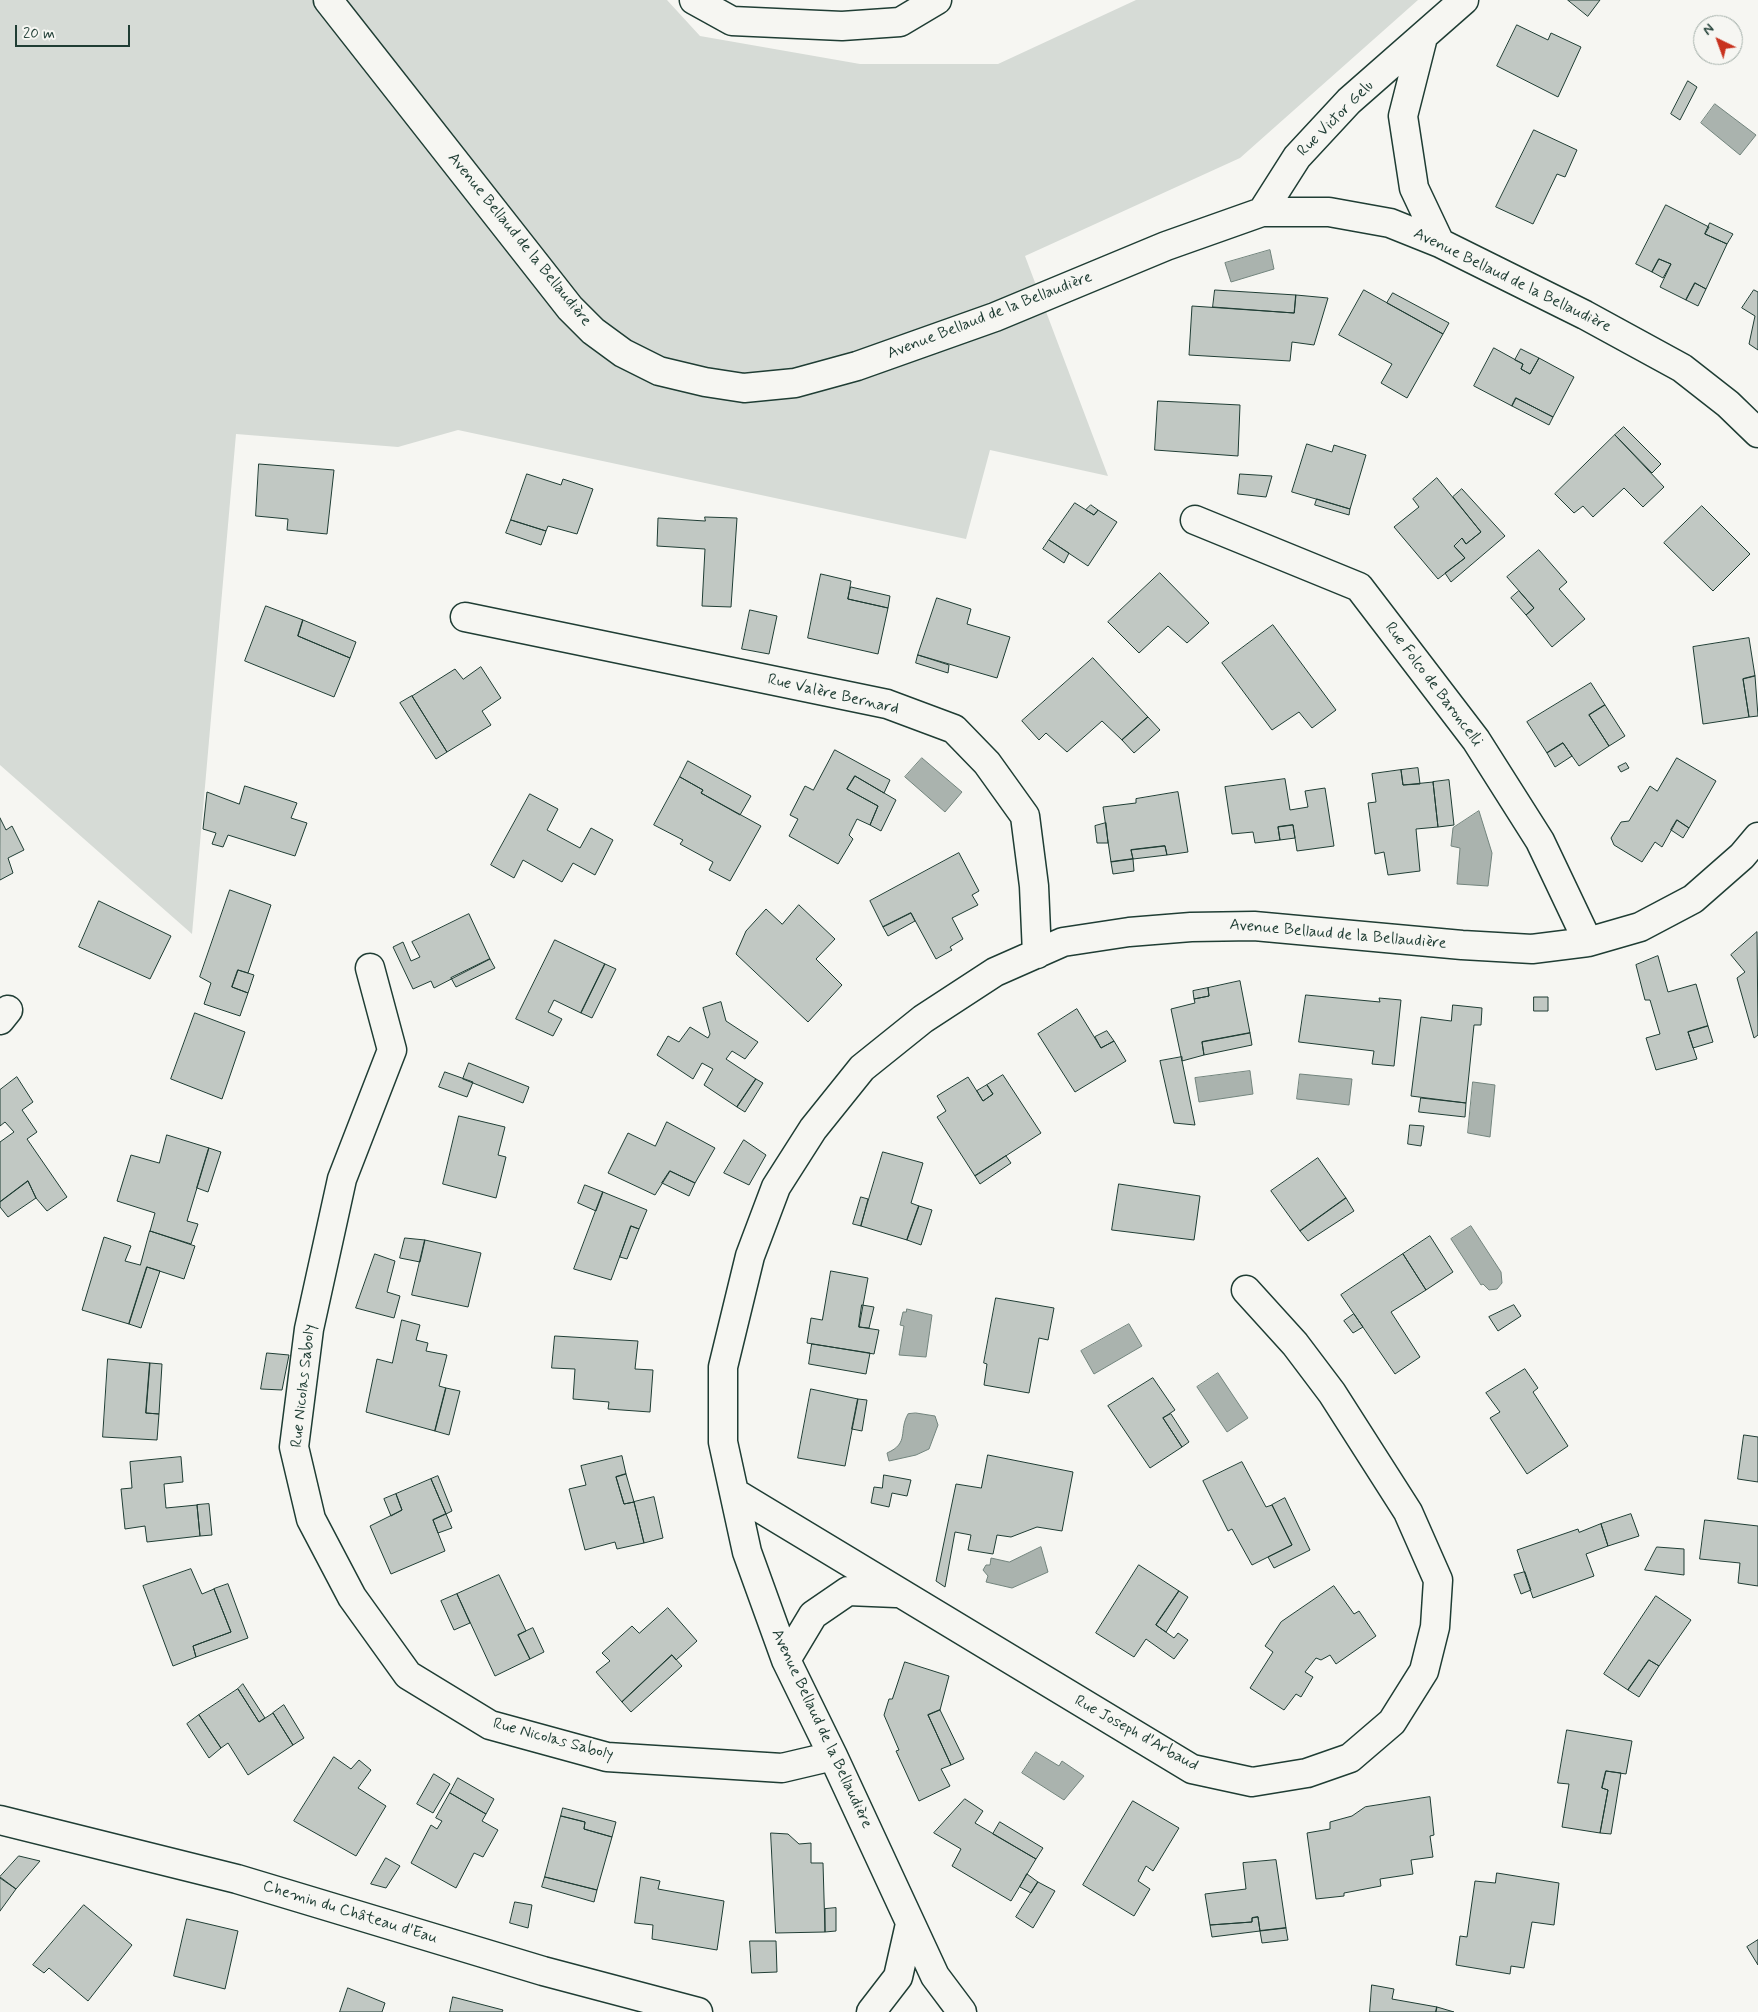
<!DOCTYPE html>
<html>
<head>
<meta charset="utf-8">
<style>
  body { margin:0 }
  #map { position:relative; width:1758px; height:2012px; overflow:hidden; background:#f6f6f2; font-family:Mynerve,sans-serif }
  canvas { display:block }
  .north { position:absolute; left:1693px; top:15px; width:50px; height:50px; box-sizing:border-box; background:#f6f6f2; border:1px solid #a0aca6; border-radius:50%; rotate:318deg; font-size:14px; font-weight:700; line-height:20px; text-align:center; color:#1f3d34 }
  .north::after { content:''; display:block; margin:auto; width:18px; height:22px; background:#c8321e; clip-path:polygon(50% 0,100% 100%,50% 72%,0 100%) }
  .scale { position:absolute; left:15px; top:25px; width:115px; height:22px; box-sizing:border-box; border:2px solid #1f3d34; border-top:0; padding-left:6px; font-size:15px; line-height:18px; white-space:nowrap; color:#1f3d34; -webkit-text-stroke:4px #f6f6f2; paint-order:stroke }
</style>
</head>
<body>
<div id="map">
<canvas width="1758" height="2012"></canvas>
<div class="north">N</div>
<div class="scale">20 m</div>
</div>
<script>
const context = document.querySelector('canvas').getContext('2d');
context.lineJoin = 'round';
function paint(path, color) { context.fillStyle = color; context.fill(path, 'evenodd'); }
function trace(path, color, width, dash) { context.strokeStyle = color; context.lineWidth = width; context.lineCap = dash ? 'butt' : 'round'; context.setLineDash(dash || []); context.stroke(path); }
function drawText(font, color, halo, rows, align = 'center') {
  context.font = font + ' Mynerve,sans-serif'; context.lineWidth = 4; context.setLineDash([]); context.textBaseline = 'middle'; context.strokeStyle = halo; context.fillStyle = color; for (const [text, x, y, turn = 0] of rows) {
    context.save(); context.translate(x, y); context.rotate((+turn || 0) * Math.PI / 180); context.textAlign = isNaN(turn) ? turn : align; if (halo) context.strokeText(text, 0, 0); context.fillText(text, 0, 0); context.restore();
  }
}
paint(new Path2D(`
  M0,0H667L700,36L860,64H998L1136,0H1418L1240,158L1025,256L1108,476L990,450L966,539L458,430L398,447L236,434L192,934L0,765Z`), '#d6dbd6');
const water = new Path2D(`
  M1715,104L1756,135L1740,155L1701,123Z
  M1270,250L1274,269L1231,282L1225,263Z
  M922,758L962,792L945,812L905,777Z
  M1479,811L1492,853L1488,886L1457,884L1460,848L1451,846L1453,828Z
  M1250,1071L1253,1094L1199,1102L1195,1078Z
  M1300,1074L1352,1079L1349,1105L1297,1099Z
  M1473,1082L1495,1085L1490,1137L1468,1133Z
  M1471,1226L1501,1272L1502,1283L1497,1289L1489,1290L1483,1284L1481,1285L1451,1239Z
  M907,1309L932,1315L926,1357L899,1355L904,1326L900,1325L903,1312H906Z
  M1129,1324L1142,1346L1094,1374L1081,1351Z
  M1218,1373L1248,1418L1227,1432L1197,1387Z
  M916,1413L935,1416L938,1425L929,1449L916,1455L889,1461L887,1453C910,1443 898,1431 908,1414Z
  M1041,1547L1048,1572L1012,1588L986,1582L988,1576L983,1570L986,1565H990L991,1558L1009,1562Z
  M1036,1752L1059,1766L1062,1761L1084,1776L1064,1800L1022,1773Z`);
paint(water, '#aab3ae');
trace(water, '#72847d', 1);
const building = new Path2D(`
  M1568,0H1600L1588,16Z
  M1517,25L1548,40L1551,33L1581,47L1558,97L1497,66Z
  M1688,81L1697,87L1680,120L1671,114Z
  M1534,130L1577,150L1565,177L1557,174L1533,224L1496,207Z
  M1666,205L1709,227L1705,234L1727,244L1706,289L1695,283L1686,300L1660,287L1671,264L1659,259L1652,272L1636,264Z
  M1710,223L1733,234L1727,244L1705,234Z
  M1659,259L1671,264L1663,278L1652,272Z
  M1695,283L1706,289L1698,306L1686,300Z
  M1215,290L1296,295L1294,313L1213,307Z
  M1364,290L1443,334L1407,398L1381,383L1392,364L1339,335Z
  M1754,290L1758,292V350L1749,344L1755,316L1742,308Z
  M1393,293L1449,323L1443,334L1387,303Z
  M1296,295L1328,298L1314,345L1292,342L1290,361L1189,355L1192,306L1294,313Z
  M1494,348L1523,364L1521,369L1530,374L1539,358L1574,377L1553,417L1516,398L1512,406L1474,386Z
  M1521,349L1539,358L1530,374L1521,369L1523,364L1515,360Z
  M1516,398L1553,417L1549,425L1512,406Z
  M1158,401L1240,405L1238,456L1155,450Z
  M1624,427L1661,464L1652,473L1615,435Z
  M1615,435L1664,487L1643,507L1624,488L1593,517L1583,506L1574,513L1555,494Z
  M1307,444L1332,452L1334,445L1366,455L1350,509L1292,492Z
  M259,464L334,470L327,534L287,530L288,519L256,516Z
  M527,474L561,485L563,479L593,489L577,534L548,526L546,531L511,520Z
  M1240,474L1272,476L1266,497L1238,494Z
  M1437,478L1481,532L1466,544L1462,538L1454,546L1465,558L1438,579L1394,527L1419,507L1413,499Z
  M1462,489L1505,536L1451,582L1445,573L1465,558L1454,546L1462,538L1466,544L1481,532L1453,497Z
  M1317,499L1350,509L1349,515L1315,505Z
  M1075,503L1094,515L1098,510L1117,522L1088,566L1049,540Z
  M1091,505L1098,510L1094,515L1086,510Z
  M1702,506L1750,554L1713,591L1664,543Z
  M705,517L737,518L731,607L702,606L705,549L657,546L658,518L705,521Z
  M511,520L546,531L541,545L506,533Z
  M1049,540L1069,553L1064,563L1043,549Z
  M1539,550L1567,582L1559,589L1585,619L1552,647L1526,615L1534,608L1507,577Z
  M1160,573L1209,623L1187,643L1168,626L1139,653L1108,622Z
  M821,574L851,581L848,599L888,608L878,654L808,638Z
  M851,587L890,596L888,608L848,599Z
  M1519,591L1534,608L1526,615L1511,598Z
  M937,598L971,609L967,624L1010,637L997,678L918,655Z
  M266,606L303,620L298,636L350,658L334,697L245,661Z
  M750,610L777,616L769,654L742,649Z
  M303,620L356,642L350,658L298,636Z
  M1273,625L1336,710L1312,728L1299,712L1272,730L1222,663Z
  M1749,638L1755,676L1743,679L1749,717L1703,724L1693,647Z
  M918,655L949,665L948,673L916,663Z
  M1093,658L1148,717L1122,740L1102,721L1067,752L1046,733L1039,740L1022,721Z
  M481,667L501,698L482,711L491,725L447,752L412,696L455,669L463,679Z
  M1755,676L1758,716L1749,717L1743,679Z
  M1591,683L1605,705L1589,715L1609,746L1579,766L1563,743L1547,753L1527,722Z
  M412,696L447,752L436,759L400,703Z
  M1605,705L1625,736L1609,746L1589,715Z
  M1148,717L1160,730L1134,753L1122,740Z
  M1563,743L1572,756L1555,767L1547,753Z
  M835,750L890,780L884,793L855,776L847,789L878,806L870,825L857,819L849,835L853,839L838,864L789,836L798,819L790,815L805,786L813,790Z
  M1677,758L1716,781L1689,828L1677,820L1662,847L1655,842L1642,862L1614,845L1611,838L1621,822L1629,821L1650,786L1657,791Z
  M688,761L751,796L740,815L701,793L703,790L680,777Z
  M1626,763L1629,768L1621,772L1618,767Z
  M1418,768L1420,784L1403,785L1401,770Z
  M1401,770L1403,785L1433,782L1438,827L1416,829L1420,871L1388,875L1384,852L1375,854L1368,803L1376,802L1372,774Z
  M855,776L896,800L881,831L870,825L878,806L847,789Z
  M680,777L703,790L701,793L761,826L730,881L709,870L713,862L680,844L683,840L654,825Z
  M1285,779L1290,810L1308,807L1305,791L1325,788L1334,846L1297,851L1293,825L1278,827L1280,840L1255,843L1253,832L1232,834L1225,787Z
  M1449,780L1454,825L1438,827L1433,782Z
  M245,786L297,803L291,818L307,823L295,856L228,835L223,847L212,844L216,833L203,829L207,792L239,804Z
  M1178,792L1188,852L1167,855L1165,846L1131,850L1133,859L1111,862L1103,807L1136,803V799Z
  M530,794L558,809L547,830L580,848L591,828L613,840L595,875L573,863L562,882L523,860L514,878L491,865Z
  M0,818L6,830L12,826L24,850L8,858L13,873L0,880Z
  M1677,820L1689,828L1683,838L1671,830Z
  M1106,823L1108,843H1097L1095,826Z
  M1293,825L1295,838L1280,840L1278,827Z
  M1165,846L1167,855L1133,859L1131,850Z
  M959,853L979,891L972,895L978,905L952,918L963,939L950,947L952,950L936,959L911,913L883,927L870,901Z
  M1133,859L1134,871L1113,874L1111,862Z
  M230,890L271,905L248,973L238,970L232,987L248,993L240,1016L204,1004L211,983L200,977Z
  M99,901L171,936L150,979L79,947Z
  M799,905L835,939L816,959L842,985L808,1022L736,954L746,931L766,909L782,924Z
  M911,913L915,921L888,936L883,927Z
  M469,914L490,959L434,988L431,981L413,989L393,947L403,942L411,961L420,957L412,942Z
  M1757,932L1758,1035L1754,1038L1737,978L1745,972L1731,955Z
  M555,940L605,964L581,1013L554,1000L548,1012L562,1019L553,1036L516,1019Z
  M1658,956L1668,992L1696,984L1708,1026L1688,1032L1697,1059L1656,1070L1646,1038L1660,1034L1650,1000H1645L1636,965Z
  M490,959L495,968L456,987L451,978Z
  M605,964L616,969L592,1018L581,1013Z
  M238,970L254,975L248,993L232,987Z
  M1240,981L1250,1033L1202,1042L1204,1055L1182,1061L1171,1009L1195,1003L1194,999L1209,996L1208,988Z
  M1208,988L1209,996L1194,999L1193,991Z
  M1306,995L1380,1002L1379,998L1401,1000L1394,1066L1372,1064L1374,1051L1299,1042Z
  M1534,997H1548V1011H1534Z
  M721,1002L726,1021L758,1042L745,1059L732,1051L726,1059L756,1079L737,1107L704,1085L713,1069L702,1063L693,1079L657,1055L668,1036L679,1042L690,1027L708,1038L710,1034L703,1008Z
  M1453,1005L1482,1008L1481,1025H1474L1466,1103L1411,1096L1421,1017L1451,1021Z
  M1077,1009L1101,1048L1114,1041L1126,1061L1075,1092L1038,1034Z
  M195,1013L245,1032L222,1099L171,1079Z
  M1708,1026L1713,1042L1693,1048L1688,1032Z
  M1107,1031L1114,1041L1101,1048L1095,1037Z
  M1250,1033L1252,1045L1204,1055L1202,1042Z
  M1182,1057V1061L1195,1125L1174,1123L1160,1061Z
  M469,1063L529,1087L523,1103L463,1079Z
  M445,1072L473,1082L467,1097L439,1087Z
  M1003,1075L1041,1133L975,1176L937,1117L946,1111L937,1096L968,1077L983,1101L993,1094L987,1085Z
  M17,1077L33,1102L22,1110L37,1132L27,1139L67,1197L47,1211L36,1198L28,1181L0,1202V1142L14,1132L5,1122L0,1126V1090Z
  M756,1079L763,1083L745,1112L737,1107Z
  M987,1085L993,1094L983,1101L977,1091Z
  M1421,1098L1466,1103L1465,1117L1419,1112Z
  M459,1116L505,1127L498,1155L506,1157L496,1198L443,1184Z
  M667,1122L715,1148L695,1183L670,1171L655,1195L608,1173L628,1133L655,1146Z
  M1410,1125L1424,1126L1421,1146L1408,1144Z
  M167,1135L209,1148L187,1221L198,1224L191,1244L150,1231L155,1213L117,1201L131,1155L159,1163Z
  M744,1140L766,1155L749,1185L724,1173Z
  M209,1148L221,1152L208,1192L197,1188Z
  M883,1152L923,1163L911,1203L919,1206L907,1240L861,1226Z
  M1006,1156L1011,1163L980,1184L975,1176Z
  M1318,1158L1346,1198L1300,1231L1271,1191Z
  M670,1171L695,1183L689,1196L662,1183Z
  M28,1181L36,1198L8,1217L0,1207V1202Z
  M1119,1184L1200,1196L1194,1240L1112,1230Z
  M585,1185L603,1192L596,1211L578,1203Z
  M603,1192L647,1210L639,1229L631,1226L611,1280L574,1269Z
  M861,1197L868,1199L861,1226L853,1224Z
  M1346,1198L1354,1211L1308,1241L1300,1231Z
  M919,1206L932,1210L921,1245L907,1240Z
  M631,1226L639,1229L627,1259L620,1257Z
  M150,1231L195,1246L184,1279L147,1267L129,1324L82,1310L104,1237L131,1246L125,1261L140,1265Z
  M1430,1236L1453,1272L1426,1290L1403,1254Z
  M405,1238L425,1240L420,1262L400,1258Z
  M425,1240L481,1253L468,1307L412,1295Z
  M375,1254L395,1261L387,1292L400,1296L394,1318L356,1308Z
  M1403,1254L1426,1290L1391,1312L1420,1357L1395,1374L1341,1295Z
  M147,1267L160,1271L141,1328L129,1324Z
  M831,1271L868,1278L859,1327L879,1330L874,1354L807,1343L811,1318L822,1320Z
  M996,1298L1054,1308L1048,1340L1039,1338L1029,1393L984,1385L987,1364L984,1363Z
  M862,1305L874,1307L869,1328L859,1327Z
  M1514,1305L1521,1316L1498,1331L1489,1317Z
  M1354,1314L1363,1327L1353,1333L1344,1321Z
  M402,1320L420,1325L416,1340L428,1343L426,1351L447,1355L439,1386L446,1388L435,1431L366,1412L377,1359L392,1363Z
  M555,1336L638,1341L635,1369L653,1370L650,1412L608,1409L609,1402L573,1399L575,1369L552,1368Z
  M812,1344L870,1353L866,1374L809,1364Z
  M267,1353L289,1355L282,1390L261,1389Z
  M108,1359L150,1363L146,1413L159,1414L157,1440L103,1437Z
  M150,1363L162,1364L159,1414L146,1413Z
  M1525,1369L1538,1388L1533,1392L1568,1446L1527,1474L1490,1418L1500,1412L1486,1393Z
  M1153,1378L1175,1410L1163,1418L1182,1447L1150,1468L1108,1406Z
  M446,1388L460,1391L449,1435L435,1431Z
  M811,1389L858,1399L845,1466L798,1458Z
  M858,1399L867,1400L862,1431L852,1429Z
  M1171,1414L1189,1442L1182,1447L1163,1418Z
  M1744,1435L1758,1437V1482L1738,1479Z
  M988,1455L1073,1472L1062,1531L1037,1527L1011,1537L997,1535L993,1554L968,1550L971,1535L955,1532L945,1587L936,1581L956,1484L981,1488Z
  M622,1456L626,1474L616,1477L624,1504L634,1502L644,1543L617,1549L615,1542L585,1550L569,1489L586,1485L581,1466Z
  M181,1457L183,1482L164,1484L166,1508L197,1505L200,1536L147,1542L145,1526L125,1529L121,1489L132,1488L130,1462Z
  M1242,1462L1266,1507L1272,1505L1292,1545L1252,1565L1232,1529L1228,1531L1203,1481Z
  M626,1474L634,1502L624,1504L616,1477Z
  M884,1475L911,1480L907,1496L892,1493L889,1507L871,1503L874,1487L882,1488Z
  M438,1476L452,1511L446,1514L431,1479Z
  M431,1479L446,1514L433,1520L445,1551L391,1574L370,1526L402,1510L396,1494Z
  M396,1494L402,1510L391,1516L384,1499Z
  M654,1497L663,1538L644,1543L634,1502Z
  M1285,1498L1310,1550L1274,1568L1268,1557L1292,1545L1272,1505Z
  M209,1504L212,1535L200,1536L197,1505Z
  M446,1514L452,1528L438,1533L433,1520Z
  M1631,1514L1639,1536L1608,1546L1601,1524Z
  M1705,1520L1758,1526V1586L1738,1583L1740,1563L1700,1559Z
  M1601,1524L1608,1546L1586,1554L1594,1576L1533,1598L1517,1550L1578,1529L1579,1532Z
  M1657,1547L1684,1549V1575L1645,1570Z
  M1139,1565L1179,1591L1156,1625L1174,1638L1178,1633L1188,1640L1174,1659L1146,1639L1134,1657L1096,1633Z
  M191,1569L202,1594L214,1589L231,1632L193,1646L196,1657L173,1666L143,1586Z
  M1525,1572L1531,1590L1521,1594L1514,1575Z
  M499,1575L526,1631L518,1635L530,1659L495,1676L457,1594Z
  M228,1584L248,1638L196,1657L193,1646L231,1632L214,1589Z
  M1334,1586L1354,1614L1359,1611L1376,1636L1336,1664L1330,1655L1321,1660L1316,1658L1305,1672L1313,1677L1301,1697L1296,1694L1284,1710L1250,1688L1273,1652L1265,1646L1281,1622Z
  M1179,1591L1188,1597L1166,1632L1156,1625Z
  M457,1594L470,1623L454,1630L441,1601Z
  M1656,1596L1691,1620L1659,1666L1649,1660L1628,1690L1604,1674Z
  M668,1608L697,1641L676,1660L672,1655L622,1702L596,1672L610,1661L602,1653L632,1626L639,1633Z
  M533,1628L544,1652L530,1659L518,1635Z
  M672,1655L682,1666L631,1712L622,1702Z
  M1649,1660L1659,1666L1639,1697L1628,1690Z
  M905,1662L949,1676L940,1710L928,1715L951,1765L941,1769L950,1786L919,1801L896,1751L899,1750L884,1715L889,1699H892Z
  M243,1684L265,1718L259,1722L238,1689Z
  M238,1689L259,1722L273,1713L293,1745L248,1775L228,1743L221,1748L199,1715Z
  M284,1705L304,1738L293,1745L273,1713Z
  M940,1710L964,1759L951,1765L928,1715Z
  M199,1715L221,1748L209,1758L187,1724Z
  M1567,1730L1632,1741L1626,1774L1606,1771L1602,1788L1608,1790L1600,1833L1562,1827L1569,1784L1558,1783Z
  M334,1757L351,1769L359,1760L371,1770L358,1788L386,1806L356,1856L294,1821Z
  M1606,1771L1621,1773L1611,1834L1600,1833L1608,1790L1602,1788Z
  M434,1774L450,1784L433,1813L417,1804Z
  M458,1778L494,1799L486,1814L450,1793Z
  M450,1793L486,1814L482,1821L498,1830L483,1857L474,1853L456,1888L411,1863L431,1825L437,1829L442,1821L436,1818Z
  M1430,1797L1434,1835L1430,1836L1433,1857L1411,1860L1413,1874L1380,1879L1381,1886L1344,1893V1896L1316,1899L1307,1833L1330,1829V1822L1352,1816L1365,1807Z
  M965,1799L983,1811L975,1823L1036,1859L1011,1901L952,1866L961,1849L934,1833Z
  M1133,1801L1179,1828L1153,1871L1146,1866L1138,1881L1150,1889L1134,1916L1083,1885Z
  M563,1808L616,1822L612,1837L584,1829L585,1822L561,1816Z
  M561,1816L585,1822L584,1829L612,1837L597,1890L545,1877Z
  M1000,1822L1043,1848L1036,1859L993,1834Z
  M771,1833L788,1834L799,1844L811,1843V1863H823L825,1932L776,1933Z
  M19,1856L40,1861L16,1889L0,1877Z
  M386,1858L400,1866L386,1888L371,1884Z
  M1276,1860L1286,1928L1260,1931L1258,1917L1252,1918V1922L1210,1925L1205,1894L1246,1889L1243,1863Z
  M1497,1873L1559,1883L1554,1925L1532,1922L1524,1968L1511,1966L1510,1974L1456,1965L1460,1936L1467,1937L1475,1881L1495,1883Z
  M1027,1874L1038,1882L1031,1893L1020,1887Z
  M545,1877L597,1890L594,1902L542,1887Z
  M641,1877L660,1881L658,1889L724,1901L717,1950L652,1939L653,1925L635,1923Z
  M0,1878L16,1889L0,1911Z
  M1038,1882L1055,1891L1033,1928L1016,1917Z
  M515,1902L532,1905L528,1928L510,1923Z
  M84,1905L132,1945L88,2001L49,1968L44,1973L33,1965Z
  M836,1908V1931L825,1932V1909Z
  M1258,1917L1260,1931L1212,1937L1210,1925L1252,1922V1918Z
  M187,1919L238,1931L225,1989L174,1976Z
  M1286,1928L1288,1940L1262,1943L1260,1931Z
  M1758,1940V1965L1747,1947Z
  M750,1941H776L777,1972L752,1973Z
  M1372,1985L1394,1989L1392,1999L1437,2007L1436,2012H1370Z
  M348,1988L385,2003L382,2012H340Z
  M453,1997L503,2010L502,2012H450Z
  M1437,2007L1454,2012H1436Z`);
paint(building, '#c1c8c3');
trace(building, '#1f3d34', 1);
const street = new Path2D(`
  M328,0L570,308L593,331L623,353L659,371L705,382L744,388L795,383L857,366L995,317L1166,246L1262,212H1329L1390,223L1440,243L1585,315L1682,368L1728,404L1758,433
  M694,0L732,21L842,26L900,22L937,0
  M1423,37L1403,116L1414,188L1440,243
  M1262,212L1297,157L1349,101L1464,0
  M1195,520L1359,587L1476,740L1540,841L1588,942
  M465,617L887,704L954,729L987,763L1025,816L1034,886L1037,954
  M370,968L392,1050L342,1179L309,1329L294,1447L311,1519L352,1597L408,1675L490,1725L607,1757L782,1768L833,1756
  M0,1020L8,1010
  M735,1493L1192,1769L1252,1782L1307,1773L1350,1758L1392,1722L1424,1671L1435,1627L1438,1580L1408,1512L1332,1393L1295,1344L1246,1290
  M786,1660L813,1615L848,1591L896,1593
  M0,1820L237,1879L543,1971L698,2012
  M871,2012L898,1977L910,1924
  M962,2012L935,1976L833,1756L786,1660L747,1552L723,1442V1367L750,1256L776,1187L813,1129L862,1068L923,1019L995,972L1063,942L1129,932L1191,927L1254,926L1462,945L1532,949L1588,942L1640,927L1693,899L1742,856L1758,837`);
trace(street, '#1f3d34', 31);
trace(street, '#f6f6f2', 28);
drawText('16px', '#1f3d34', '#f6f6f2', [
  ["Rue Victor Gelu",1336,119,-45],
  ["Avenue Bellaud de la Bellaudière",519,240,51],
  ["Avenue Bellaud de la Bellaudière",1512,281,26],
  ["Avenue Bellaud de la Bellaudière",990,316,-21],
  ["Rue Folco de Baroncelli",1433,685,53],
  ["Rue Valère Bernard",833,695,13],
  ["Avenue Bellaud de la Bellaudière",1338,935,5],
  ["Rue Nicolas Saboly",304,1386,-84],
  ["Avenue Bellaud de la Bellaudière",821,1729,65],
  ["Rue Joseph d'Arbaud",1136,1734,29],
  ["Rue Nicolas Saboly",553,1740,15],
  ["Chemin du Château d'Eau",350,1913,17]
]);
</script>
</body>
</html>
